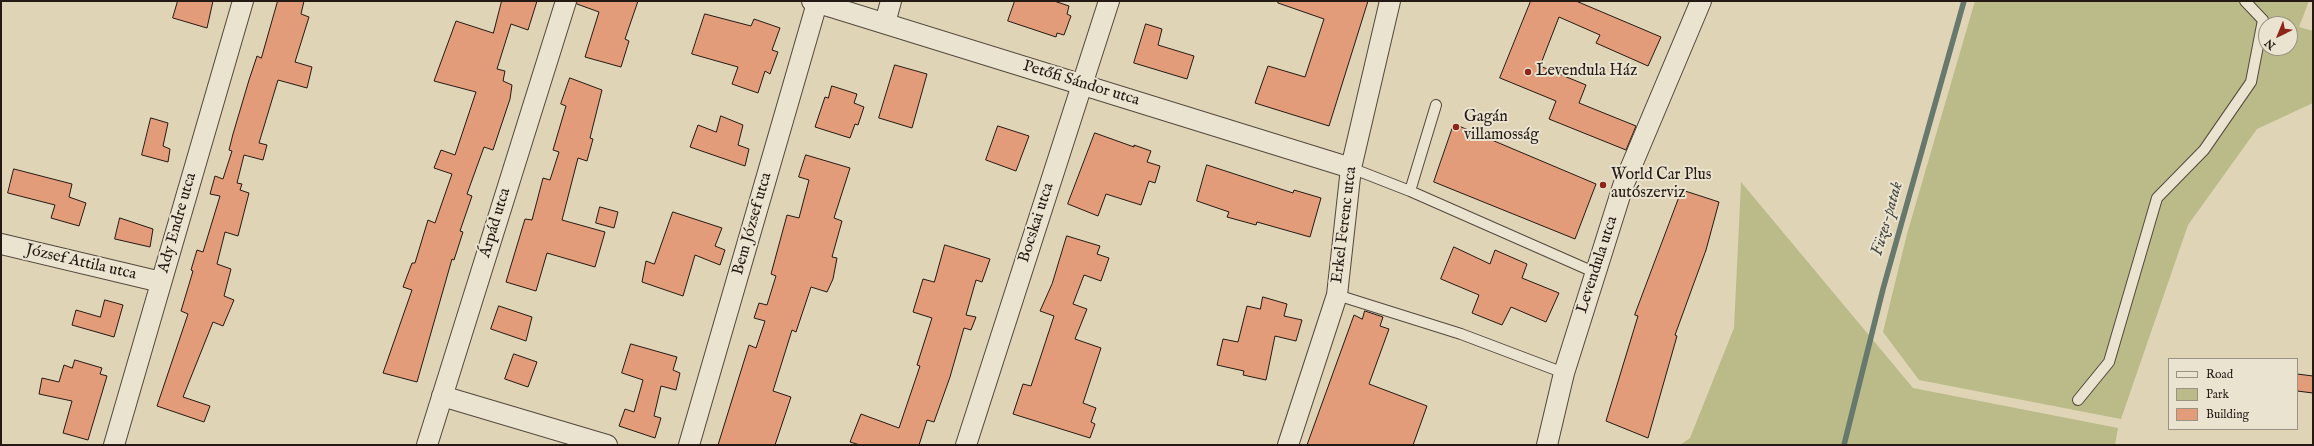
<!DOCTYPE html>
<html>
<head>
<meta charset="utf-8">
<style>
  body { margin:0 }
  #map { position:relative; width:2314px; height:446px; overflow:hidden; background:#dfd4b6; font-family:"IM FELL English",serif }
  canvas { display:block }
  .frame { position:absolute; inset:0; border:2px solid #241913; pointer-events:none }
  .legend { position:absolute; left:2168px; top:358px; width:130px; height:72px; box-sizing:border-box; background:#eae3d0; border:1px solid #9b9284; margin:0; padding:5px 7px; list-style:none; font-size:12px; color:#241913 }
  .legend li { display:flex; align-items:center; gap:8px; height:20px }
  .legend b { width:20px; border:1px solid #9b9284 }
  .north { position:absolute; left:2258px; top:16px; width:40px; height:40px; box-sizing:border-box; background:#eae3d0; border:1px solid #9b9284; border-radius:50%; rotate:223deg; font-size:11px; font-weight:700; line-height:16px; text-align:center; color:#241913 }
  .north::after { content:''; display:block; margin:auto; width:14px; height:18px; background:#8f2418; clip-path:polygon(50% 0,100% 100%,50% 72%,0 100%) }
</style>
</head>
<body>
<div id="map">
<canvas width="2314" height="446"></canvas>
<div class="frame"></div>
<ul class="legend">
<li><b style="height:5px;background:#eae3d0"></b>Road</li>
<li><b style="height:11px;background:#babb88"></b>Park</li>
<li><b style="height:11px;background:#e29c7a"></b>Building</li>
</ul>
<div class="north">N</div>
</div>
<script>
const context = document.querySelector('canvas').getContext('2d');
context.lineJoin = 'round';
function paint(path, color) { context.fillStyle = color; context.fill(path, 'evenodd'); }
function trace(path, color, width, dash) { context.strokeStyle = color; context.lineWidth = width; context.lineCap = dash ? 'butt' : 'round'; context.setLineDash(dash || []); context.stroke(path); }
function drawText(font, color, halo, rows, align = 'center') {
  context.font = font + ' "IM FELL English",serif'; context.lineWidth = 4; context.setLineDash([]); context.textBaseline = 'middle'; context.strokeStyle = halo; context.fillStyle = color; for (const [text, x, y, turn = 0] of rows) {
    context.save(); context.translate(x, y); context.rotate((+turn || 0) * Math.PI / 180); context.textAlign = isNaN(turn) ? turn : align; if (halo) context.strokeText(text, 0, 0); context.fillText(text, 0, 0); context.restore();
  }
}
paint(new Path2D(`
  M1975,1H2309L2299,27L2313,31V103L2257,129L2188,225L2121,419L1919,380L1883,332L1907,234ZM2266,24H2290V48H2266Z
  M1741,182L1913,388L2118,428L2115,445H1680L1690,438L1734,328Z`), '#babb88');
trace(new Path2D(`
  M1844,445L1883,289L1964,1`), '#67796d', 5.5);
const building = new Path2D(`
  M178,1H213L207,28L173,18Z
  M278,1H304L301,14L309,17L295,62L312,67L307,88L278,80L259,143L267,145L263,160L244,155L237,183L242,184L240,190L249,193L238,236L225,232L217,264L231,269L224,296L234,300L223,326L213,322L183,397L210,406L204,422L157,406L188,314L181,311L193,271L191,270L197,250L203,252L220,196L210,194L215,176L223,179L232,151L229,150L233,134L249,80L257,56L261,58Z
  M502,1H537L528,30L511,24L497,69L505,71L503,81L512,85L510,99L493,150L484,147L467,194L472,196L460,231L463,232L454,260L452,259L417,382L383,373L412,290L403,287L412,263H415L428,220L435,223L452,174L434,168L441,150L455,155L476,92L434,81L456,21L493,33Z
  M577,1H638L625,39L629,41L621,67L585,57L599,12L577,4Z
  M1015,1H1054L1069,6L1067,14L1071,16L1064,35L1057,33L1056,37L1008,21Z
  M1279,1H1368L1329,126L1255,103L1268,66L1305,77L1324,19L1278,3Z
  M1531,1H1576L1661,37L1648,66L1596,43L1600,35L1559,17L1540,66L1586,85L1579,103L1636,126L1626,150L1549,119L1556,101L1500,78Z
  M705,14L751,26L754,19L780,28L772,50L778,52L770,74L765,71L758,93L732,84L738,67L692,54Z
  M1146,24L1162,29L1158,45L1194,56L1187,79L1134,63Z
  M895,65L927,74L912,128L879,118Z
  M570,78L602,90L590,138L593,139L587,161L578,158L562,220L605,232L595,267L547,253L536,291L506,282L525,219L532,220L543,178L550,180L559,152L553,150L566,106L561,104Z
  M832,86L857,94L854,103L864,107L858,125L855,124L850,138L815,127L825,97L828,98Z
  M721,116L743,125L738,145L749,149L745,166L690,147L698,125L716,132Z
  M151,118L168,123L163,146L170,149L168,162L142,155Z
  M1454,124L1596,184L1575,239L1434,182Z
  M998,126L1029,136L1016,171L986,160Z
  M1095,133L1134,147V145L1151,151L1147,162L1160,166L1155,183L1149,181L1141,205L1106,194L1098,216L1068,204Z
  M806,155L850,168L834,218L842,221L832,257L837,258L833,279L827,292L811,287L796,332L792,330L773,391L791,397L775,445H718L749,345L756,348L765,321L754,318L759,303L767,305L776,276L771,274L787,215L799,218L809,180L799,177Z
  M1207,165L1293,193L1294,190L1321,198L1310,237L1257,222L1256,225L1227,217L1229,212L1197,201Z
  M14,169L72,184L69,197L86,203L79,226L51,218L55,205L8,193Z
  M1682,190L1719,202L1706,250L1675,335L1677,336L1648,438L1606,421L1638,316L1635,315Z
  M600,207L618,212L614,228L596,223Z
  M673,212L722,228L715,246L725,250L720,265L695,255L683,296L642,282L646,261L654,264Z
  M120,218L153,229L150,247L115,239Z
  M1067,236L1100,246L1097,254L1109,258L1101,281L1084,275L1073,304L1087,309L1075,339L1101,348L1083,403L1096,408L1091,422L1095,424L1090,438L1013,414L1023,384L1031,386L1054,316L1040,311L1052,284Z
  M945,245L990,259L982,282L976,280L966,315L976,317L971,330L964,328L950,377L934,422L927,420L919,445H860L850,442L861,414L899,428L920,366L917,365L932,318L913,312L923,279L934,282Z
  M1454,247L1490,264L1495,250L1527,264L1522,278L1559,293L1546,322L1511,307L1502,325L1472,313L1479,295L1441,279Z
  M1263,297L1287,304L1284,316L1302,320L1296,341L1275,336L1266,380L1243,375L1244,371L1217,365L1223,339L1238,342L1247,306L1260,309Z
  M105,300L123,305L114,337L72,325L76,310L100,317Z
  M499,306L532,317L526,341L491,329Z
  M1365,311L1383,317L1380,326L1389,329L1369,384L1427,406L1413,445H1307L1354,315L1362,319Z
  M631,344L677,357L673,370L680,373L676,390L661,386L654,416L661,418L655,438L619,426L625,409L634,412L643,380L622,373Z
  M514,354L537,362L528,387L505,379Z
  M75,360L102,368L100,374L107,376L88,440L63,433L72,401L39,394L42,378L59,382L64,365L72,368Z
  M2297,374L2313,376V393L2297,391Z`);
paint(building, '#e29c7a');
trace(building, '#241913', 1);
const lane = new Path2D(`
  M1351,168L1410,191L1596,273
  M1410,191L1436,105
  M1337,295L1461,334L1564,373
  M2078,400L2109,362L2157,198L2204,150L2251,82L2263,20L2245,1`);
const street = new Path2D(`
  M812,1L1351,168
  M885,23L891,1
  M1,244L161,282
  M442,396L607,445
  M114,445L243,1
  M427,445L566,1
  M689,445L817,3
  M966,445L1109,1
  M1288,445L1337,295L1351,168L1390,1
  M1547,445L1564,373L1623,186L1701,1`);
trace(lane, '#53483c', 12);
trace(street, '#53483c', 22);
trace(lane, '#eae3d0', 10);
trace(street, '#eae3d0', 20);
for (const [x, y, r, color] of [
  [1528,72,4,"#8f2418"],
  [1456,127,4,"#8f2418"],
  [1603,185,4,"#8f2418"]
]) { const dot = new Path2D(); dot.arc(x, y, r, 0, 2 * Math.PI); context.fillStyle = color; context.fill(dot); trace(dot, '#eae3d0', 1.5); }
drawText('16px', '#241913', '#eae3d0', [
  ["Levendula Ház",1536,72],
  ["Gagán",1464,118],
  ["villamosság",1464,136],
  ["World Car Plus",1611,176],
  ["autószerviz",1611,194]
], 'left');
drawText('16px', '#241913', '#eae3d0', [
  ["Petőfi Sándor utca",1081,84,17],
  ["Ady Endre utca",178,223,-74],
  ["Árpád utca",496,223,-73],
  ["Bocskai utca",1037,223,-72],
  ["Bem József utca",753,224,-74],
  ["Erkel Ferenc utca",1345,225,-83],
  ["József Attila utca",81,263,13],
  ["Levendula utca",1598,265,-72]
]);
drawText('italic 17px', '#464940', '#eae3d0', [
  ["Füzes-patak",1888,219,-74]
]);
</script>
</body>
</html>
